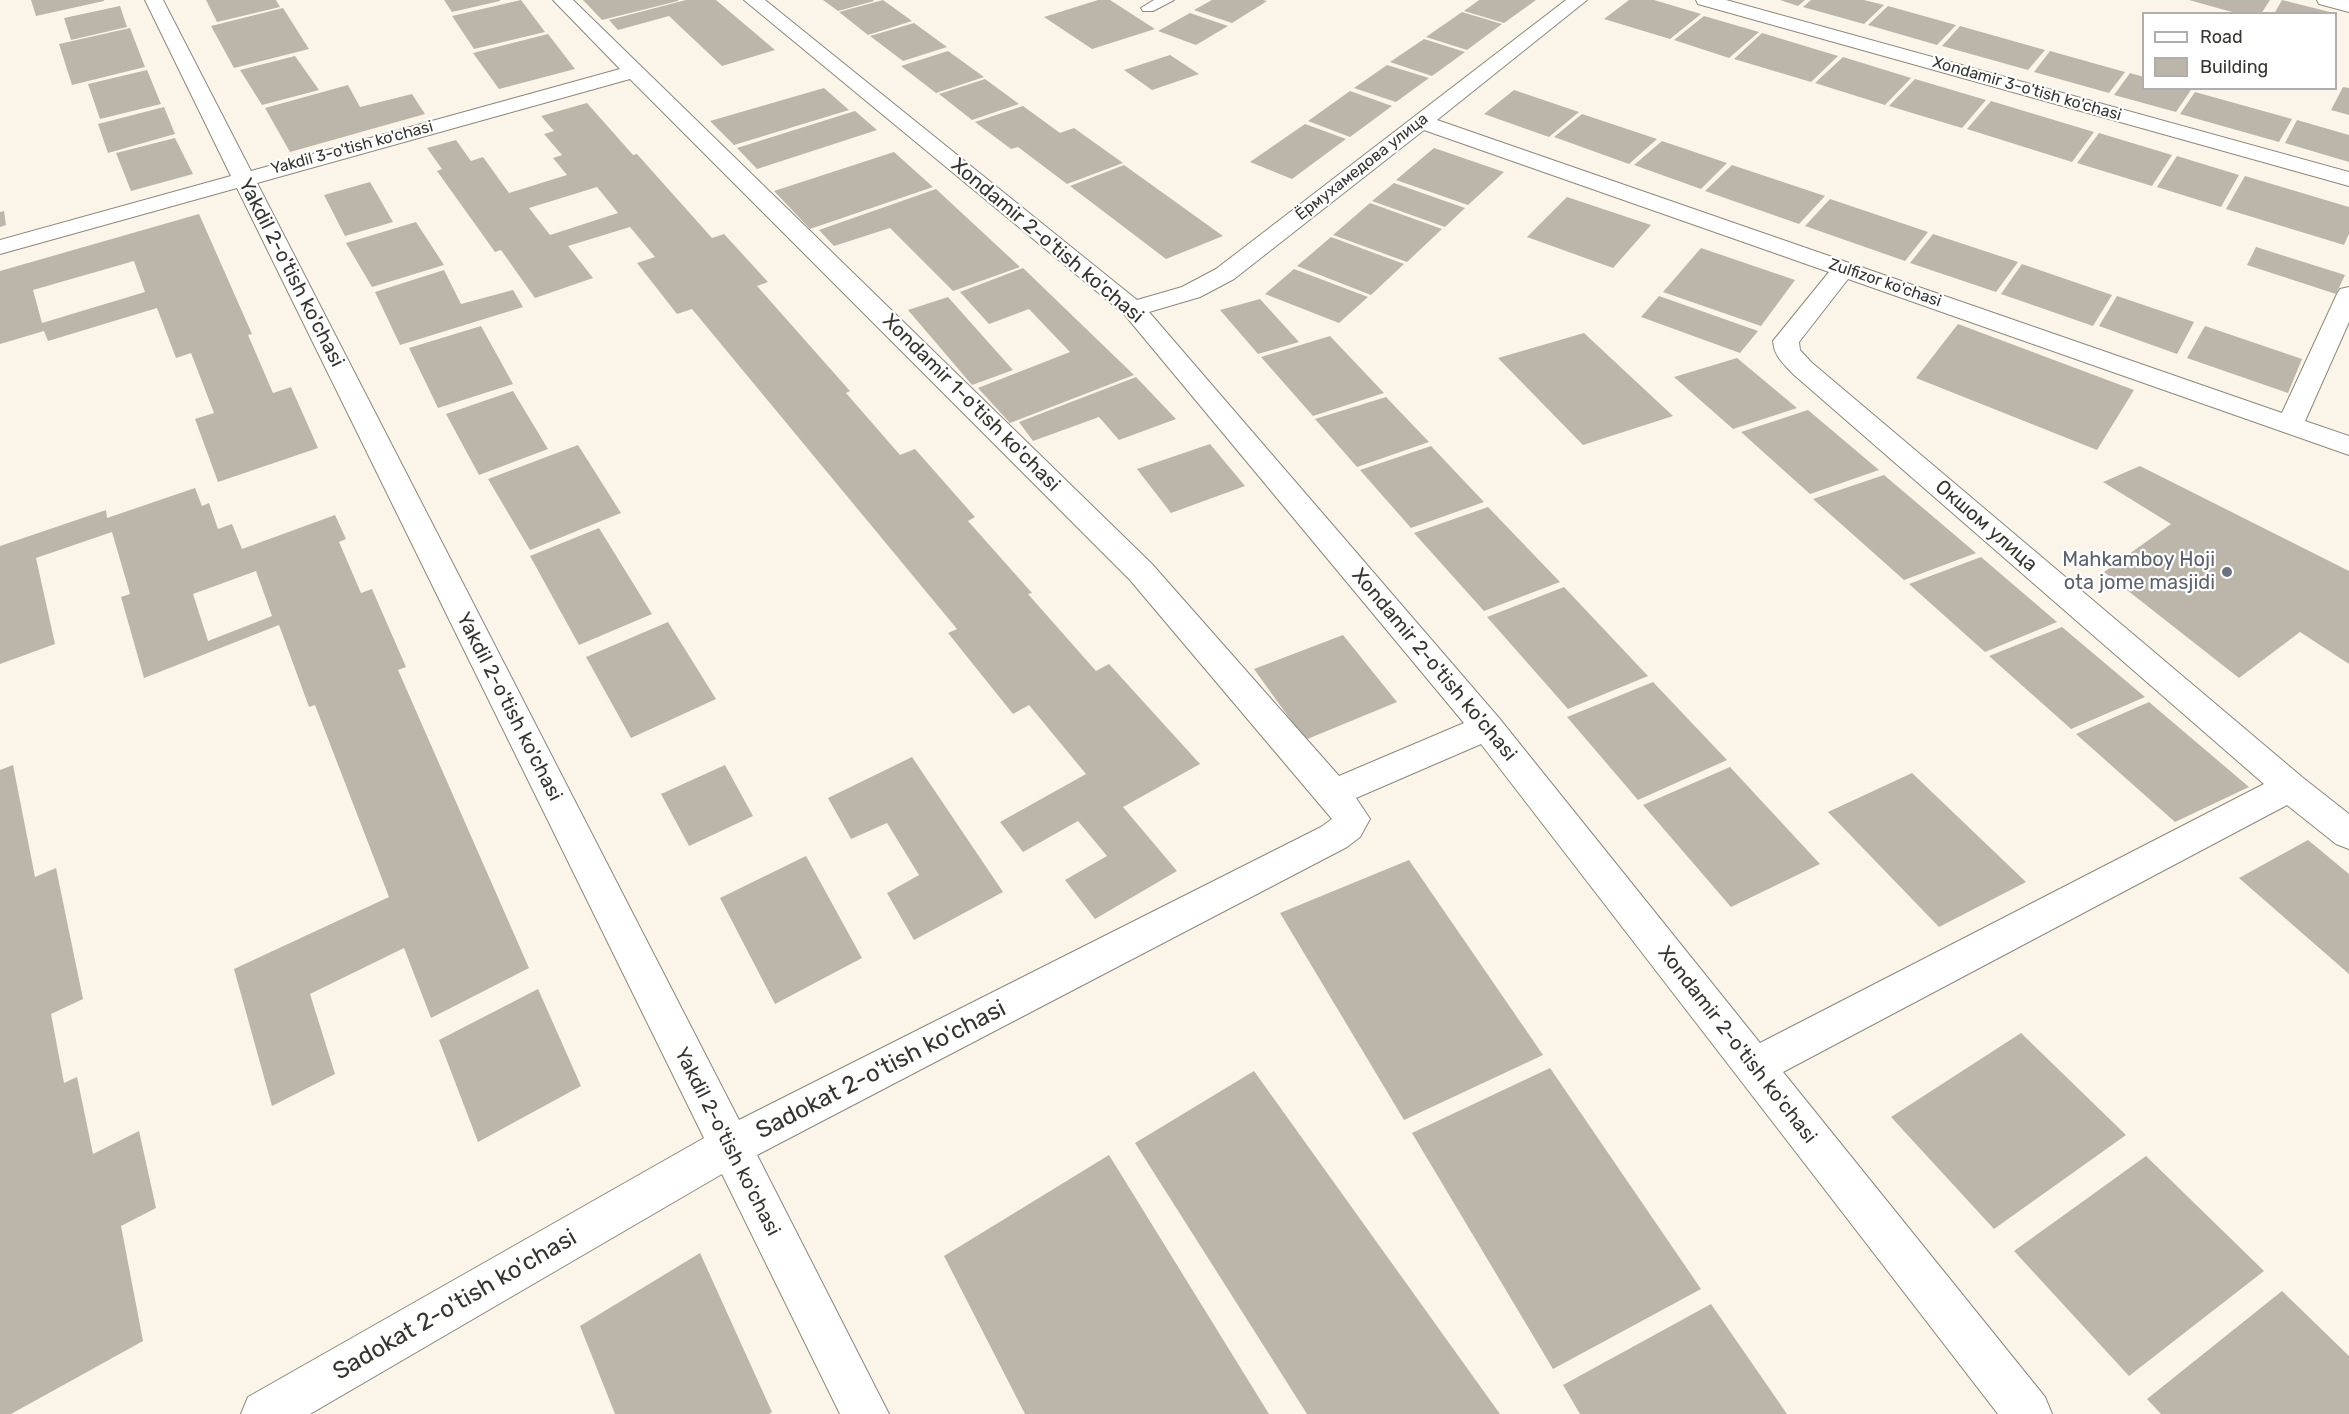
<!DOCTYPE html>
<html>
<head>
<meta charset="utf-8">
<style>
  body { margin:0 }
  #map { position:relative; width:2349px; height:1414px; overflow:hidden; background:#fbf4e8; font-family:Rubik,sans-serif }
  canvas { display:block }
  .legend { position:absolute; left:2142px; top:12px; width:195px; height:78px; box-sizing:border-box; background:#fff; border:2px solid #afaeac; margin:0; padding:8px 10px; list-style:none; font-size:18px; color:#373530 }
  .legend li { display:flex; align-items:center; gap:12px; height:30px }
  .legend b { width:30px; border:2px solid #afaeac }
</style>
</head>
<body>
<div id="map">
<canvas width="2349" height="1414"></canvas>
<ul class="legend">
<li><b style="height:8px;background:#fff"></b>Road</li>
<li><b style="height:16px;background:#bcb6aa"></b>Building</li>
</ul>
</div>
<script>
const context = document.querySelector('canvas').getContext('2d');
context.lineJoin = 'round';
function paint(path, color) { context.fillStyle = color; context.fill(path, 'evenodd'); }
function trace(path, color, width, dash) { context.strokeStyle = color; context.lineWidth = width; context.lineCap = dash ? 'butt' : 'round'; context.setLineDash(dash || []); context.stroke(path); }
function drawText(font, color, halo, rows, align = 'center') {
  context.font = font + ' Rubik,sans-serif'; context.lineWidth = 4.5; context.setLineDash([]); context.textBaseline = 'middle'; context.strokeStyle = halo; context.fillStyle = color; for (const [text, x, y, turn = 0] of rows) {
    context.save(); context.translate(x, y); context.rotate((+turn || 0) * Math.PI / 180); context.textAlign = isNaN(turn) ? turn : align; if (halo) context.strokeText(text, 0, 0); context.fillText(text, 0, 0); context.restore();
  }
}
paint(new Path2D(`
  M31,0H104V1L36,16Z
  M206,0H276L280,7L217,22Z
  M444,0H500V1L452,12Z
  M521,0L545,32L474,49L452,16Z
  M583,0H678V1L602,20Z
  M686,0H716L775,50L722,66L669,16L618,30L609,20Z
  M823,0H873L874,1L838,11Z
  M883,0L912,21L868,35L839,12Z
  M1098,0H1110L1155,29L1092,49L1044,17Z
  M1212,0H1263L1267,1L1232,23L1194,10Z
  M1479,0H1536L1504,23L1464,11Z
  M1629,0H1654L1701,14L1670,39L1604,19Z
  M1780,0H1805L1798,6Z
  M1811,0H1864L1884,5L1864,24L1803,7Z
  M2189,0H2270L2261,14H2239Z
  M2282,0L2334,13V14H2274Z
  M120,6L127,27L71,40L64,18Z
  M1888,6L1956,25L1937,45L1868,25Z
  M283,8L309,49L234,68L211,26Z
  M1462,12L1502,24L1467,50L1426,37Z
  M1190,13L1228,26L1196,45L1158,31Z
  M1704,16L1759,32L1729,58L1674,40Z
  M914,23L947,47L903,61L870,36Z
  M1960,26L2045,50L2028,70L1942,46Z
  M130,28L145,67L72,85L59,44Z
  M1762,33L1838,56L1811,82L1734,59Z
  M548,34L575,69L499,89L473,53Z
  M1424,39L1465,52L1432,76L1390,62Z
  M948,51L984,77L936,93L901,66Z
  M2050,51L2125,72L2109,93L2034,72Z
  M1170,55L1199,74L1152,90L1124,70Z
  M295,56L319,90L262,105L240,70Z
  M1843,57L1911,78L1885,105L1815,83Z
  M1387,65L1429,78L1396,102L1354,88Z
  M147,70L161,104L100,119L88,84Z
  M2130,73L2144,77V88L2191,90L2176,112L2114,95Z
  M985,79L1019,104L972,120L939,94Z
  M1915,79L1986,100L1962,128L1889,106Z
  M348,85L360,107L412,94L425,114L290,152L265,108Z
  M2343,87L2349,88V115L2331,110Z
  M824,88L849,110L734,145L710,121Z
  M1514,90L1579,112L1549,137L1484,114Z
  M1350,91L1392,106L1350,137L1308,121Z
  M2195,92L2292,119L2279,142L2180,114Z
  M1991,101L2094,132L2072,162L1967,129Z
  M587,103L633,155L637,154L712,238L724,234L768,282L757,286L850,391L846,393L900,455L915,449L975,517L968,521L1032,593L1028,594L1096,671L1109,664L1200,764L1123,807L1177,871L1095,919L1065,880L1107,856L1078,821L1023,852L1000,822L1086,774L1029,705L1013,714L948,633L957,629L692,309L677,314L637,263L655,257L630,227L568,246L593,278L535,298L501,250L495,252L437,171L442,169L427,148L456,140L471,161L483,157L509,193L567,175L553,158L562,155L544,134L554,131L541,116ZM597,187L618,213L550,235L529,208Z
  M1023,106L1060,133L1074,128L1123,163L1067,184L1018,147L1011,149L975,122Z
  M164,107L175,134L108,153L98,124Z
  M855,111L877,130L757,169L737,148Z
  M1582,114L1657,139L1629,164L1554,137Z
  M2297,120L2349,135V162L2285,143Z
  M1305,124L1346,139L1292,179L1250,162Z
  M2099,133L2172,155L2152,186L2077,163Z
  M175,138L193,174L131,191L116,153Z
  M1662,141L1727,163L1701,189L1634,165Z
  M1434,148L1504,172L1468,205L1396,180Z
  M894,152L933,187L810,229L774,191Z
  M2177,156L2239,175L2221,207L2157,187Z
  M1124,165L1223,236L1166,259L1070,186Z
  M1732,165L1825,196L1799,224L1705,191Z
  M2245,176L2349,207V234L2344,245L2226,209Z
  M370,182L393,222L345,236L324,195Z
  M1394,183L1465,208L1445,227L1372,201Z
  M936,189L1020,267L953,291L890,228L834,246L819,230Z
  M1567,197L1651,225L1613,268L1527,237Z
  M1830,199L1928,232L1905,261L1805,226Z
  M1370,203L1442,229L1407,262L1333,235Z
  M4,211L6,225L0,227V212Z
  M199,214L252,334L248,335L273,393L291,387L318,448L218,482L195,419L214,413L191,353L176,358L157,308L48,341L44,331L0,344V271ZM134,261L145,292L42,323L33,290Z
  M416,222L444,265L372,287L346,243Z
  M1933,234L2018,262L1996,292L1910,263Z
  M1331,237L1404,264L1371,295L1297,266Z
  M2256,247L2345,275L2336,294L2247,265Z
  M1701,248L1795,280L1761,326L1663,292Z
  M2022,264L2112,295L2093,326L2001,294Z
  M1023,268L1134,375L1010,423L978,388L1070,352L1029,309L989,324L960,292Z
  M1294,269L1368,297L1339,323L1265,294Z
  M444,270L461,304L513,290L523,307L400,345L375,292Z
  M1659,296L1758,331L1740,353L1641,317Z
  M2117,296L2194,322L2177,354L2099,326Z
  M948,297L1013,370L972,385L908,310Z
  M1260,299L1299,342L1258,354L1220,310Z
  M1958,324L2134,390L2097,450L1916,378Z
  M481,326L513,384L438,408L409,348Z
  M2205,326L2302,359L2288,393L2187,358Z
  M1584,333L1673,416L1583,445L1498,358Z
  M1330,336L1384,393L1313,416L1261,357Z
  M1737,358L1797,408L1733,429L1674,377Z
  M1136,377L1176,419L1119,440L1099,417L1033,441L1019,422Z
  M513,391L548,449L479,475L446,414Z
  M1386,397L1429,442L1357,467L1315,419Z
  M1808,410L1879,470L1810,494L1741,432Z
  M1210,444L1245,486L1171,513L1137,469Z
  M578,445L621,513L530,550L488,479Z
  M1431,446L1484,502L1411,528L1360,470Z
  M2140,466L2349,571V664L2300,632L2239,678L2104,572L2171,524L2103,482Z
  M1884,475L1976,553L1904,580L1813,499Z
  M195,488L202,506L209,503L218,529L232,524L242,549L335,515L346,539L339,542L361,593L372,589L406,667L398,670L529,968L431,1018L404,948L310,994L335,1074L272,1106L234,969L389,897L315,705L309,707L279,625L144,678L121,597L130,594L112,532L36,558L55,644L0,664V546L106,510L107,518ZM256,571L272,616L208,641L193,594Z
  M1488,507L1560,582L1484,611L1414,533Z
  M599,528L652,614L579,645L530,556Z
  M1981,557L2057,622L1985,652L1909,584Z
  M1564,587L1648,676L1568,709L1487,617Z
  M668,622L716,699L631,738L586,657Z
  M2062,627L2145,697L2071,729L1989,656Z
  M1343,635L1397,702L1305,740L1254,669Z
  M1653,682L1727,760L1638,800L1567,717Z
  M2149,702L2249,787L2175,822L2076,734Z
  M912,757L1003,892L914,940L887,893L919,875L887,823L851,839L828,798Z
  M13,765L35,877L56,868L83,999L51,1014L64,1083L77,1077L93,1154L139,1131L156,1208L121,1226L143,1341L11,1414H0V770Z
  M725,765L753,816L689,846L661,794Z
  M1730,767L1820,864L1731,907L1643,805Z
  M1912,773L2026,882L1939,927L1828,812Z
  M2308,840L2349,874V974L2239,878Z
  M806,856L862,958L775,1004L720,898Z
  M1409,860L1543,1055L1404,1120L1280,913Z
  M538,989L581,1086L478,1142L439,1040Z
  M2021,1033L2126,1135L1994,1229L1891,1117Z
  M1550,1068L1701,1289L1553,1369L1412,1133Z
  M1254,1071L1500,1414H1307L1135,1143Z
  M1109,1155L1269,1414H1025L944,1256Z
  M2146,1156L2264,1271L2129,1376L2014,1251Z
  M700,1253L772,1412L769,1414H615L580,1326Z
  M2282,1291L2349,1356V1414H2161L2147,1399Z
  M1711,1304L1787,1414H1580L1563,1385Z`), '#bcb6aa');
const lane = new Path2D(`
  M1154,0H1174L1153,11H1143L1141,8Z`);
const street = new Path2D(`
  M145,0H163L251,171L620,69L553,0H573L1152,564L1339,776L1464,723L1124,314L744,0H765L1137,300L1182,287L1216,269L1566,0H1587L1437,120L2282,413L2337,294L2340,289L2349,287V322L2305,421L2349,436V455L1848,279L1799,342L1800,350L1811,362L2302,777L2349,814V849L2336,844L2287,805L1783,1072L2045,1397L2052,1414H1998L1481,744L1356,798L1370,819L1360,837L1347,847L757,1155L889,1414H840L722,1174L310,1414H241L248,1397L704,1138L237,188L0,254V240L231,176ZM630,79L1130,580L1332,819L1321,827L739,1120L257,183ZM1424,130L1829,272L1773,341C1774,356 1783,363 1793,374L2264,784L1760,1043L1499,718L1149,312L1200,297L1234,279Z
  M1696,0H1726L2349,172V186L1698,4Z
  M2317,0H2349V12L2319,4Z`);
trace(lane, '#8d887c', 2);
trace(street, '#8d887c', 2);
paint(lane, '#fff');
paint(street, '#fff');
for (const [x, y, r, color] of [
  [2227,572,6,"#6b7280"]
]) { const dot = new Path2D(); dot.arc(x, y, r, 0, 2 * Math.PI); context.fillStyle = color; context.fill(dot); trace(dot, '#fff', 2); }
drawText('16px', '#373530', '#fff', [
  ["Xondamir 3-o'tish ko'chasi",2027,89,16],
  ["Yakdil 3-o'tish ko'chasi",352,148,-15],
  ["Ёрмухамедова улица",1362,167,-38],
  ["Zulfizor ko'chasi",1885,283,19]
]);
drawText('20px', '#373530', '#fff', [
  ["Xondamir 2-o'tish ko'chasi",1047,241,40],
  ["Yakdil 2-o'tish ko'chasi",291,273,63],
  ["Xondamir 1-o'tish ko'chasi",971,403,45],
  ["Окшом улица",1986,526,41],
  ["Xondamir 2-o'tish ko'chasi",1434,665,50],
  ["Yakdil 2-o'tish ko'chasi",509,707,63],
  ["Xondamir 2-o'tish ko'chasi",1737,1045,52],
  ["Yakdil 2-o'tish ko'chasi",727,1142,63]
]);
drawText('20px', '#5b616d', '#fff', [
  ["Mahkamboy Hoji",2215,560],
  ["ota jome masjidi",2215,583]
], 'right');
drawText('24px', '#373530', '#fff', [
  ["Sadokat 2-o'tish ko'chasi",881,1070,-27],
  ["Sadokat 2-o'tish ko'chasi",455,1305,-30]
]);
</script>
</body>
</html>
